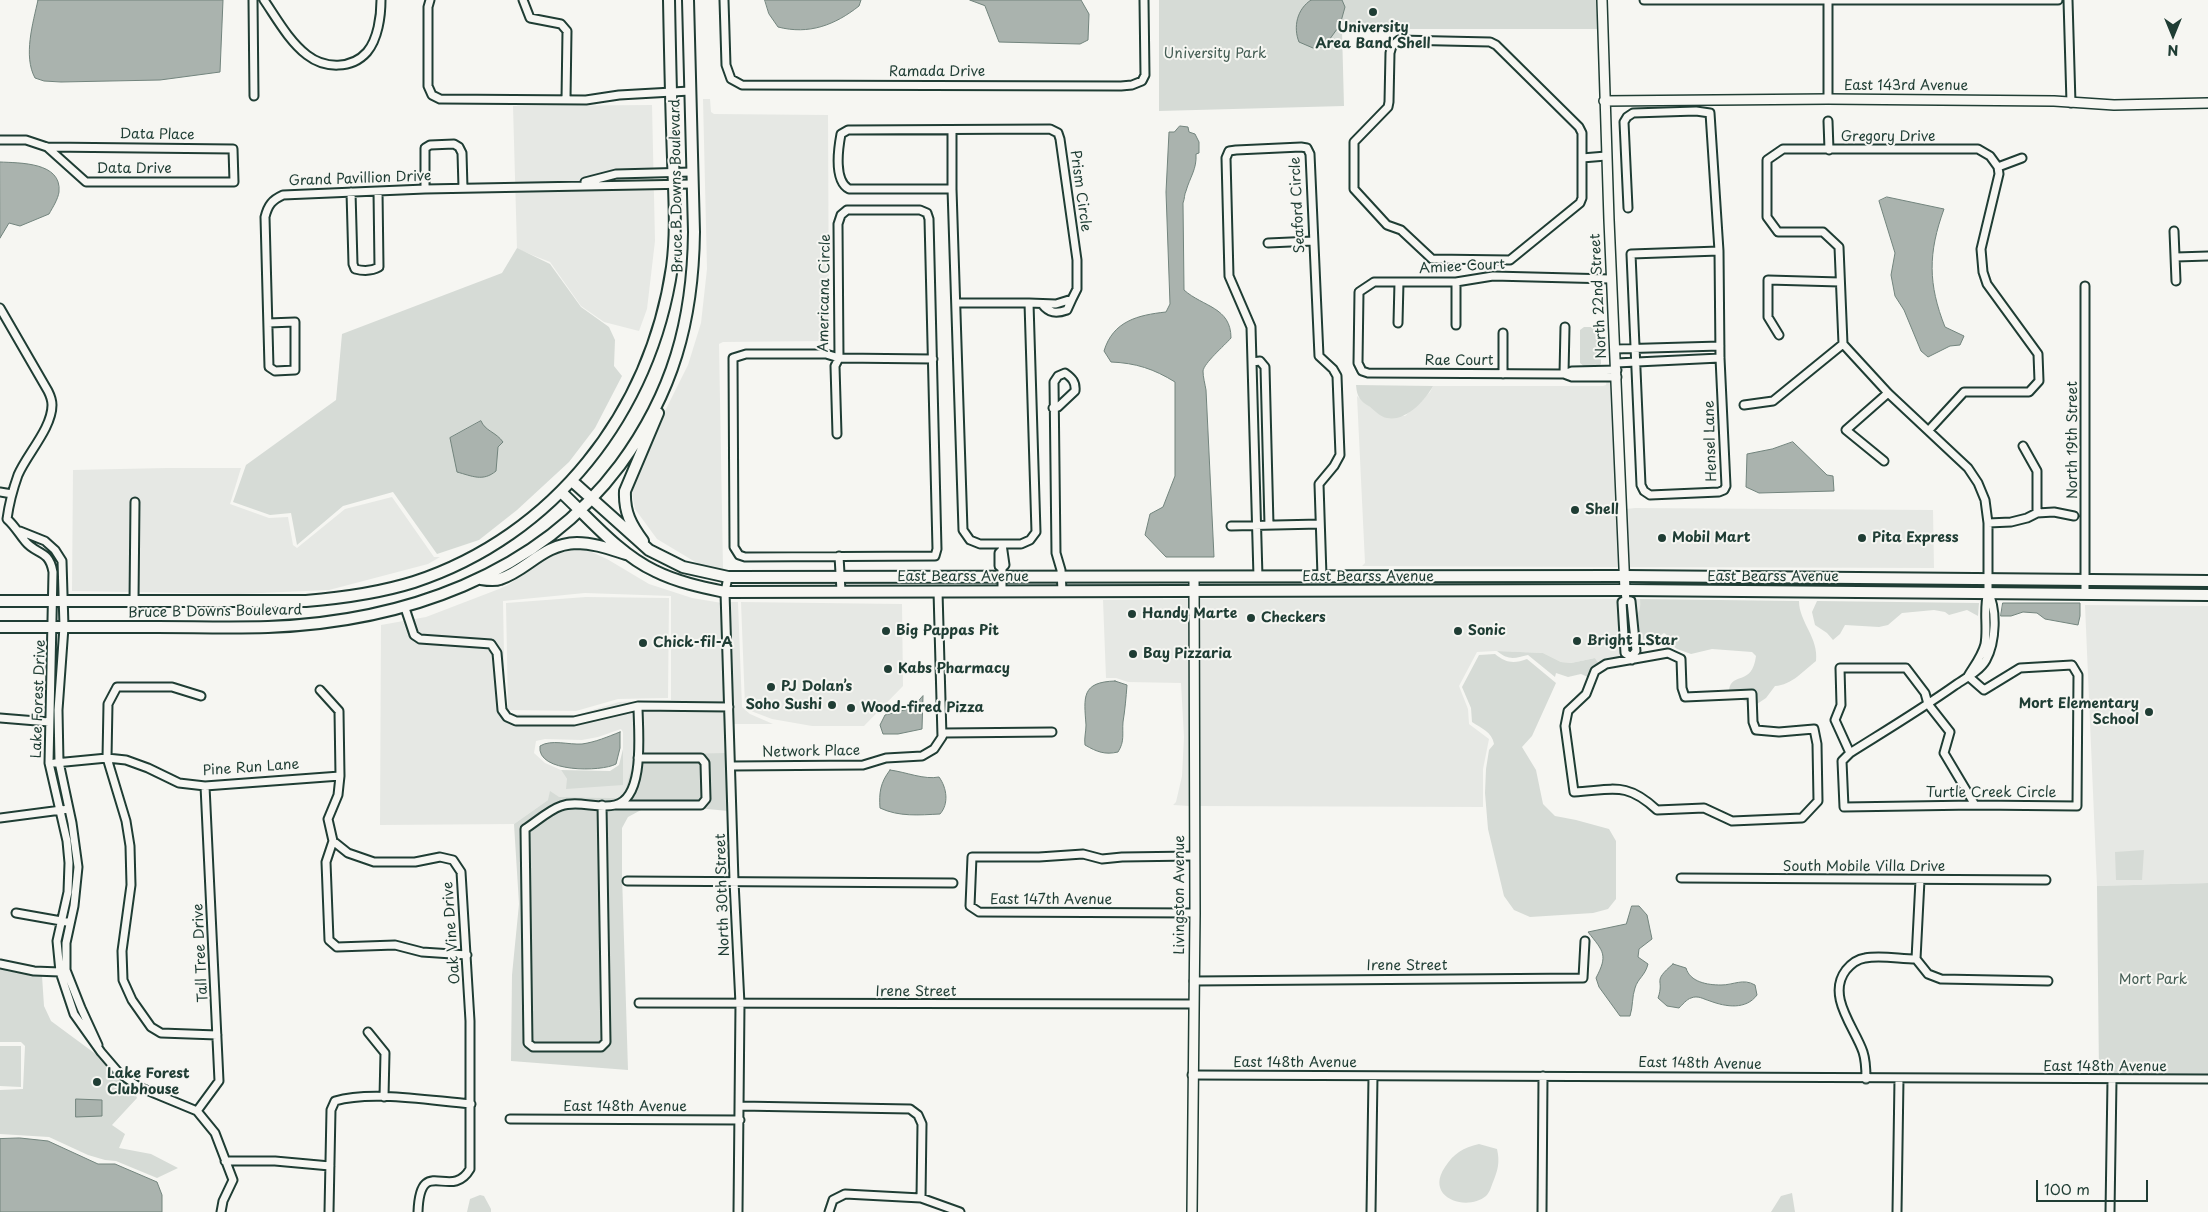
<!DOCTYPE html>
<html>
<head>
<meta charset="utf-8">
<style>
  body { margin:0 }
  #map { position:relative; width:2208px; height:1212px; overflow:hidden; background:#f6f6f2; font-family:"Playpen Sans",sans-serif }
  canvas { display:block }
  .north { position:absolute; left:2148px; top:10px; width:50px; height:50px; -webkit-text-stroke:4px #f6f6f2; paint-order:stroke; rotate:180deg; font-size:14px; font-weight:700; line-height:20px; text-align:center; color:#1f3d34 }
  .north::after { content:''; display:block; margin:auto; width:18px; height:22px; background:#1f3d34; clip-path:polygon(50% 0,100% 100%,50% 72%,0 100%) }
  .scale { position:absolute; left:2036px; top:1180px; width:112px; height:22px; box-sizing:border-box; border:2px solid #1f3d34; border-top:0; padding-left:6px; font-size:15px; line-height:18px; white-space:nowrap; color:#1f3d34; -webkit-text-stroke:4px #f6f6f2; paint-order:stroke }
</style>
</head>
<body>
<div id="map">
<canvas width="2208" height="1212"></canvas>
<div class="north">N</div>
<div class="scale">100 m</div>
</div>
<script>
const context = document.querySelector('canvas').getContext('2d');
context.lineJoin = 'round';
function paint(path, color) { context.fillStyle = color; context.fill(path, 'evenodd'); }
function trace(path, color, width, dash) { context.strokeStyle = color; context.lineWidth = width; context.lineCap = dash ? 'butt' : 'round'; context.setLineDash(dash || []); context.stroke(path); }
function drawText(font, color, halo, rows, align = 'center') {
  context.font = font + ' "Playpen Sans",sans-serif'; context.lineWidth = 4; context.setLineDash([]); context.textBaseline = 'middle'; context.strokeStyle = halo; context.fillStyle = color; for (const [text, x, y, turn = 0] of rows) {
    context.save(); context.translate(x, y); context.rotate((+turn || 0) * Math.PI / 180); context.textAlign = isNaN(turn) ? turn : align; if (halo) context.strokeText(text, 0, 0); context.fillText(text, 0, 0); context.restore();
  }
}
paint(new Path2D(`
  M703,99H710L711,112L714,114L828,115L829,341L723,342L719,344L723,568L727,571H752L724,572L707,569L657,539L635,509L632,493L640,466L660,421L688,365L701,323L707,269Z
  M652,105L655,241L647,309L639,331L604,322L581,306L550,262L517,249L513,106Z
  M1613,378L1621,567L1362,566L1365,563L1357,396L1370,407L1405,416L1430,392L1433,386H1603L1606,385L1607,379Z
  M167,468H241L230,504L269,518L288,517L293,545L297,548L345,509L392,497L434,557H440L428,564L329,590L238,594L137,592L139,499L131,498L130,592L72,591L73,470Z
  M1635,508L1933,510L1934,568L1629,567L1626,509Z
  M577,548L585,549L607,559L649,584L692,598L722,603L725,753L646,754L623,798L559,797L548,800L514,824L380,825L381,625L426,617L499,589L508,585L554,553ZM585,593L671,596V700L619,702L576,715L509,714L505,711L503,601ZM621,729L623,732V785L567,779L561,770L545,763L534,753L536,741L545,739L582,740L598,737Z
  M586,597L669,598L668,698L618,699L576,711L508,710L506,603Z
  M1512,598L1640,599L1641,610L1638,615L1633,618L1635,635L1642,640L1639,657L1612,664H1599L1595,658L1571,663L1561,662L1543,653L1495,651L1477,652L1459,686L1468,709L1469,724L1489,739L1483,769V807L1197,806V599Z
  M1190,599L1189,806L1173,805L1176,802L1182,776L1184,737L1181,683L1128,682L1116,678H1106L1103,600Z
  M729,602H738L742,707L750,714L773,724H734Z
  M741,602L902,604L903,686L864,726H812L772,719L751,711L745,706Z
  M2085,605L2208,606V883L2097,886Z`), '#e6e8e4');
paint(new Path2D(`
  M1159,0H1598V29H1361L1342,31L1344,106L1159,111Z
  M517,248L550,264L581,307L609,327L615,340L614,366L622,376L595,428L569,462L517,510L479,540L437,554L393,492L343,506L297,545L291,513L270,515L233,502L246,465L336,400L342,334L502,273Z
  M1584,327H1597L1600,331L1601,364L1599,366L1585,367L1580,363V330Z
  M1356,385L1433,386C1425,401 1405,422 1387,418C1381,417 1375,411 1370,407C1360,401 1357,397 1356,385Z
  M1640,599L1799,601C1799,622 1819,638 1816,661C1803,671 1792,685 1775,686L1766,698L1757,704C1746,703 1737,698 1729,690C1732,671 1752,687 1756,656L1752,652L1712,649L1691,654L1677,649L1670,644L1671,638L1664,633L1657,638L1642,640L1628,628L1629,622C1638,612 1641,615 1640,599Z
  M1817,601L1979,603L1978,616L1967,610L1949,615L1945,612L1934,610L1902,613L1888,625L1879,627L1845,625L1840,634L1833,640L1827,633L1815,625L1812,612Z
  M1497,651L1543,653L1561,662L1571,663L1595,658L1599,664V670L1590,678L1581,674L1568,677L1556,673L1555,677L1528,655C1515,658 1509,661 1497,651Z
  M1495,654C1506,663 1514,664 1527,659L1556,683L1532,736L1522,747L1536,770L1543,804L1555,816L1576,820L1609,829L1616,841V899L1608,909L1593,913L1530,917L1514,910L1504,896L1488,829L1485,793L1486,769L1489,750L1494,744C1492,732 1481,728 1472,722L1471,708L1462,687L1479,655Z
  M623,749V785L566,789L567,779L561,770L610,771L619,765Z
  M725,753L728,811L687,807L641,810L628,817L622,828V875L628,1070L511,1061L512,975L519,904L514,824L548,800L550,791L559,797L623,798L631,770L646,754Z
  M2144,850L2142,880H2116L2115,852Z
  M2208,883V1076L2099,1075L2097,886Z
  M0,968L42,976L44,1006L51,1021L97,1055L117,1076L132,1087L137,1098L112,1125L125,1134L119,1148L151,1154L178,1168L157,1178L116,1161L105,1160L88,1155L49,1137L0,1134V1090L23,1089L25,1046L21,1042H0Z
  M0,1046H21V1087L0,1086Z
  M1479,1144L1497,1149C1500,1162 1498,1170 1493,1182C1491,1187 1490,1192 1486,1196C1467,1212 1424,1198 1445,1167C1454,1153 1463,1148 1479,1144Z
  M1792,1193L1795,1212H1771L1781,1196Z
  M480,1195L484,1196L491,1209V1212H467L470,1199Z`), '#d6dbd6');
const water = new Path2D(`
  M38,0H223L220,72L160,80L61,82L44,81L35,78C23,56 33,23 38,0Z
  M765,0H861L859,6C835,25 809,35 778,27L769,14Z
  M970,0H1081L1089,14L1088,40L1080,44L999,42L985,6Z
  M1311,0H1342L1345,7L1340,25L1324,47L1313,48L1299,42C1293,27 1297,9 1311,0Z
  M1180,126L1188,127L1189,132L1195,134L1199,142V153L1196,154C1197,169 1190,177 1186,191C1184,195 1185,198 1183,203L1184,290C1203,307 1231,307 1231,338C1224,346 1204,363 1203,371C1203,377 1205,384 1206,390L1214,557H1166L1145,535L1150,514L1163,507L1175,476V382C1154,369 1136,363 1111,362L1104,351C1113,321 1138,315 1166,312L1170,304L1166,192L1169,132H1174Z
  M0,162C20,163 62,162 59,192C58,199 53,207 49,214L20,226L9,223L0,238Z
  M1887,197L1944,209C1928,253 1928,284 1945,327L1964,336L1960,345L1950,346L1928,357L1921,351L1904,310L1895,296L1891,275L1895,253L1879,201Z
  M481,421C485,431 496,432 503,442L498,447L496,471C483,482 472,476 457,472L450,438Z
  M1793,442L1827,475L1833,476L1834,491L1759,493L1746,487L1747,454L1772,449Z
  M2003,603H2080V616L2078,625L2045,619L2037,613L2023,612L2011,616H2001Z
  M1115,681L1127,685C1126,698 1125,710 1123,722C1122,734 1125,741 1118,752C1105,755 1097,752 1085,745C1084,738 1086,732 1086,725C1084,697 1081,682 1115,681Z
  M923,696L922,729L898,734H883L880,725L885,715L912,708Z
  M620,732V748L616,764C602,772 536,773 540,746C551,739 569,745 582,744C596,742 607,737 620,732Z
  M890,770C906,772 924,780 939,777C947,788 949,804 940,814C919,815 899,817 880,808C879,793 880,783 890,770Z
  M1632,906H1639L1647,915L1652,939L1639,949L1638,957L1648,964C1645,976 1638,978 1635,988C1632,996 1633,1007 1630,1016H1620L1599,987L1596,978C1608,955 1604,952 1588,932L1626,924Z
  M1673,964L1686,968C1690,982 1707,985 1721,985C1734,985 1743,978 1755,985L1757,995C1746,1010 1726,1007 1710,1001C1703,999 1698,995 1691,998C1687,999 1682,1005 1679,1008L1667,1006L1658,998C1665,978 1651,983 1673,964Z
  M76,1099L102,1100V1116L76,1117Z
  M20,1138L48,1141L98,1164H115L157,1182L162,1195V1212H0V1139Z`);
paint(water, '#aab3ae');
trace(water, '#72847d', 1);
const minor = new Path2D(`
  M253,0L254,96
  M264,0C277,19 289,41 307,55C325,69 352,69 367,52C378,39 381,16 381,0
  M430,0L428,7V86L432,95L440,99L586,100L619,95L690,91
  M523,0L530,18L561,24L567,31L566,99
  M724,0L726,65L731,79L742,85L1121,86L1132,85L1142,81L1145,75L1144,0
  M1644,0H2058
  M1828,0V99
  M2068,0L2071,103
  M1399,40L1490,42L1496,45L1579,127L1582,133V198L1580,203L1510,260L1432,259L1401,230L1387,225L1354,189V142L1388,107L1389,102L1390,53L1392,46Z
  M1828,121L1829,150
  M1050,129L1058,133L1060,139L1077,260V289L1072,299L1056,304L1029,303L1036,532L1030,540L1021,544H980L970,540L963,530L952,189H849C834,181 838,150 841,134L848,130Z
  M952,130V189
  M0,140H26L47,147L233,149L234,182H86L47,147
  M1582,158L1606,156
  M1998,167L2022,158
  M585,182L616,174L692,172
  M425,189V148L430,145L454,144L459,147L462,153L463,188
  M351,192L353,264L355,269C363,271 372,271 379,267L378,191
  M1628,208L1624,122L1627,117L1633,113L1696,111L1710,113L1719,251L1720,358L1726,486L1724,490L1719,492L1650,495L1644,491L1641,485L1631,254L1719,251
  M2174,231L2176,281
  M1268,243L1313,241
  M2176,257L2208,256
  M1611,279L1493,276L1456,282H1374L1359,292L1358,363L1362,371L1368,373L1564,374L1572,377H1617
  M1456,282V325
  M2085,286V593
  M956,303H1029
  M1042,304C1049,313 1056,314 1067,310L1072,299
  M0,308L48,391C50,395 52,401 52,405C52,428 27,454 18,475C13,489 9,504 7,519C15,526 19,534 25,541C36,555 49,549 53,572L49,763L67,841L69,863L68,892L57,941L60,972L74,1014L101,1052L119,1073L139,1087L197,1111L215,1133L233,1180L223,1201L221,1212
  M268,323L295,322V370L275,371L269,367L265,217C268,205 272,200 283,195L425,189L692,184
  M1398,323L1399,282
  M1779,335L1768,317V280L1840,282
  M1615,349L1720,346
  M1252,362L1260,361L1265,367L1269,525
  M1616,363L1720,358
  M1503,374V333
  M1564,374L1572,371L1617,370
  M1564,374L1565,327
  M1744,405L1773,401L1843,344
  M1053,408L1058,407L1075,391C1076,382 1072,378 1065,373L1058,376L1054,382L1056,553L1061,570L1062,591
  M1929,430L1964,392H2029L2039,381L2038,354L1987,284L1983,272L1981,249L1999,174L1998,167L1990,156L1978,149H1783L1767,160V217L1778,232H1823L1839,247L1843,344L1888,393L1968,468L1978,483L1985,500L1988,523V592C1983,609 1988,627 1985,644C1982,656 1974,666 1968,676
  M837,434L835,366L839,358L838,224L841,215L847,210H920L927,213L929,219L937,549L935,556L745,557L739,555L734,547L733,358L746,354H826L839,358L933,359
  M2023,446L2037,471V513
  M1884,461L1846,430L1888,393
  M0,492L12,494
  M1988,523L2011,522L2027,518L2037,513L2054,512L2074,516
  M1231,526L1320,524
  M20,531L45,541L55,550L62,561L64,627L58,710L59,762L72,823L78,867L74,906L66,943V970L81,1008L98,1045
  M839,556L841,591
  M1002,568L999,566V553L1002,550
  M728,577L725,592L734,881L740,1004L738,1212
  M1258,577L1251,327L1229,276L1226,158L1229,151L1236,150L1301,147L1307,148L1310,154L1319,356L1333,369L1337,376L1340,455L1334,466L1319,484L1322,576
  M1625,590L1626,600L1622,602L1625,653L1631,657L1632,660
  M1002,591V568L1005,565L1002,544
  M1626,600L1631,601L1636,651L1631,657
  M134,601L135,502
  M405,608L414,635L420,639L491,644L497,653L502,710L507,717L516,721H574L638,706L729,707
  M1668,653L1681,659L1682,688L1685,697L1752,694L1753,722L1756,730L1779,732L1814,729L1817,744L1818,801L1802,818L1732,821L1704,808L1657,810C1626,781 1613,790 1574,792L1565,726L1568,711L1586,694L1595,671L1606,664Z
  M1968,676L1984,690L2020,668L2072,665L2078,675L2077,806L1975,805L1844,807L1842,761L1850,753C1885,731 1920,710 1954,686C1964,679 1980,671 1986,660C1996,642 1997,609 1988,592
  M320,690L339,711L340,776L338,795L328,819L333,841L326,862L329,940L337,947L395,945L422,952L467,955
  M201,696L172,687H117L108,704L107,758L126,821L130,846L131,885L122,951L123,980L132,1000L151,1027L161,1033L217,1035
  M0,718L49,722
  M942,737L944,733L1052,732
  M1850,753L1835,720L1841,705L1840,668H1906L1925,693L1928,704L1950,732L1944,753L1975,805
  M55,763L107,758L126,760L148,768L179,783L205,786L340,776
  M732,766L863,765L886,758L922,756L934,749L942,737L938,591
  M602,805L606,1042L601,1047H533L528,1043L525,829C536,822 549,810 561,806C577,800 598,809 615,805C646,798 638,730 638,706
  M616,805H701L706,799L705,763L701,758H638
  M0,818L69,809
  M333,841L348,853L374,862H415L440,857L453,860L461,872L470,1021V1169C451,1202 420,1153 418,1212
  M1193,856L1122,857L1102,859L1083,854L1039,857H972L970,906L979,912L1195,913
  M1681,878L2046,880
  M627,881L953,883
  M16,913L67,922
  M1916,959L1920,880
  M0,964L34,971L60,972
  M1194,981L1583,978L1585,941
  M639,1003L1194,1004
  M368,1032L385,1053L384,1097
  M1192,1075L2208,1079
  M1866,1079C1866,1070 1866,1061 1863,1052C1855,1028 1826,996 1846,970C1851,964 1858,959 1865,958C1881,955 1900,959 1916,959L1928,974L1941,979L2048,981
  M740,1106L910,1109L918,1115L922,1124L921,1198
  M197,1111L219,1081L205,786
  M510,1119L740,1120
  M225,1161H275L330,1166
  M329,1212L331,1110L335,1101C372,1090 432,1101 471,1104
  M829,1212L833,1200L845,1194L921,1198L960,1212
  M1371,1212L1373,1076
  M1542,1212L1543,1076
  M1897,1212L1899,1079
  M2110,1212L2112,1080`);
const tertiary = new Path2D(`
  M1602,0L1609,220L1625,590
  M1604,101L1828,99L2054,101L2114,105L2208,103
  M1192,1212L1195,913L1194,577`);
const secondary = new Path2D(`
  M572,481L649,550L683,567L728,577L1625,576L2208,581
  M561,492C590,519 619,554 655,571C677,582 701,587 725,592L1625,590L2208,595
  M643,541C631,525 624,512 625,491L658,413
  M481,579C487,580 495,581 500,579C528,570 542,544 577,543C594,543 610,549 626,554
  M0,601H306C342,598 379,593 414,582C554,536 651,412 672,267C677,231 674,194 673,158C671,105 670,53 669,0
  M0,627C52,627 105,627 157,627C194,627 231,628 268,627C402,622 537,576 620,465C673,393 693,321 694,232L688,0`);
trace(minor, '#1f3d34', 11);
trace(tertiary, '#1f3d34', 12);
trace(secondary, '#1f3d34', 14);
trace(minor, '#f6f6f2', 7);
trace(tertiary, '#f6f6f2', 9);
trace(secondary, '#f6f6f2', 10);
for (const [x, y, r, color] of [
  [1373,12,5,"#1f3d34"],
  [1575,510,5,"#1f3d34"],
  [1662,538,5,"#1f3d34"],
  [1862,538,5,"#1f3d34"],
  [1132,614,5,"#1f3d34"],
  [1251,618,5,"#1f3d34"],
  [886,631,5,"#1f3d34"],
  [1458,631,5,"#1f3d34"],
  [1577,641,5,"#1f3d34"],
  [643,643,5,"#1f3d34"],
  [1133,654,5,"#1f3d34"],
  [888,669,5,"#1f3d34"],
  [771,687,5,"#1f3d34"],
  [832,705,5,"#1f3d34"],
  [851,708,5,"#1f3d34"],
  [2149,712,5,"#1f3d34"],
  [97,1082,5,"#1f3d34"]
]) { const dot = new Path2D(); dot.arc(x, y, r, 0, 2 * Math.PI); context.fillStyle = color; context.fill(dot); trace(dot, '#f6f6f2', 2); }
drawText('bold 14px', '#1f3d34', '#f6f6f2', [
  ["University",1373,28,"center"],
  ["Area Band Shell",1373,44,"center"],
  ["Shell",1585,510],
  ["Mobil Mart",1672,538],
  ["Pita Express",1872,538],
  ["Handy Marte",1142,614],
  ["Checkers",1261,618],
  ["Big Pappas Pit",896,631],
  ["Sonic",1468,631],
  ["Bright LStar",1587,641],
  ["Chick-fil-A",653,643],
  ["Bay Pizzaria",1143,654],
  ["Kabs Pharmacy",898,669],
  ["PJ Dolan’s",781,687],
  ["Mort Elementary",2139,704,"right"],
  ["School",2139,720,"right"],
  ["Soho Sushi",822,705,"right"],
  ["Wood-fired Pizza",861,708],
  ["Lake Forest",107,1074],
  ["Clubhouse",107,1090]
], 'left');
drawText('14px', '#445d54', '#f6f6f2', [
  ["University Park",1215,54],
  ["Mort Park",2153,980]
]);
drawText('14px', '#1f3d34', '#f6f6f2', [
  ["Ramada Drive",937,72],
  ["East 143rd Avenue",1906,86],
  ["Data Place",157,135,1],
  ["Gregory Drive",1888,137],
  ["Data Drive",134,169],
  ["Grand Pavillion Drive",360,179,-2],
  ["Bruce B Downs Boulevard",677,186,-91],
  ["Prism Circle",1080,191,82],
  ["Seaford Circle",1298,205,-93],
  ["Amiee Court",1462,267,-3],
  ["Americana Circle",825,293,-89],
  ["North 22nd Street",1599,296,-93],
  ["Rae Court",1459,361],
  ["North 19th Street",2073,440,-90],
  ["Hensel Lane",1711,441,-92],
  ["East Bearss Avenue",963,577],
  ["East Bearss Avenue",1368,577],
  ["East Bearss Avenue",1773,577],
  ["Bruce B Downs Boulevard",215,612,-1],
  ["Lake Forest Drive",39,699,-88],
  ["Network Place",811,752,-1],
  ["Pine Run Lane",251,768,-4],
  ["Turtle Creek Circle",1991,793],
  ["South Mobile Villa Drive",1864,867],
  ["North 30th Street",723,895,-92],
  ["Livingston Avenue",1180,895,-90],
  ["East 147th Avenue",1051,900],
  ["Oak Vine Drive",452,933,-94],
  ["Tall Tree Drive",201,953,-93],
  ["Irene Street",1407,966],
  ["Irene Street",916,992],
  ["East 148th Avenue",1295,1063],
  ["East 148th Avenue",1700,1064,1],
  ["East 148th Avenue",2105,1067],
  ["East 148th Avenue",625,1107]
]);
</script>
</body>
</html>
